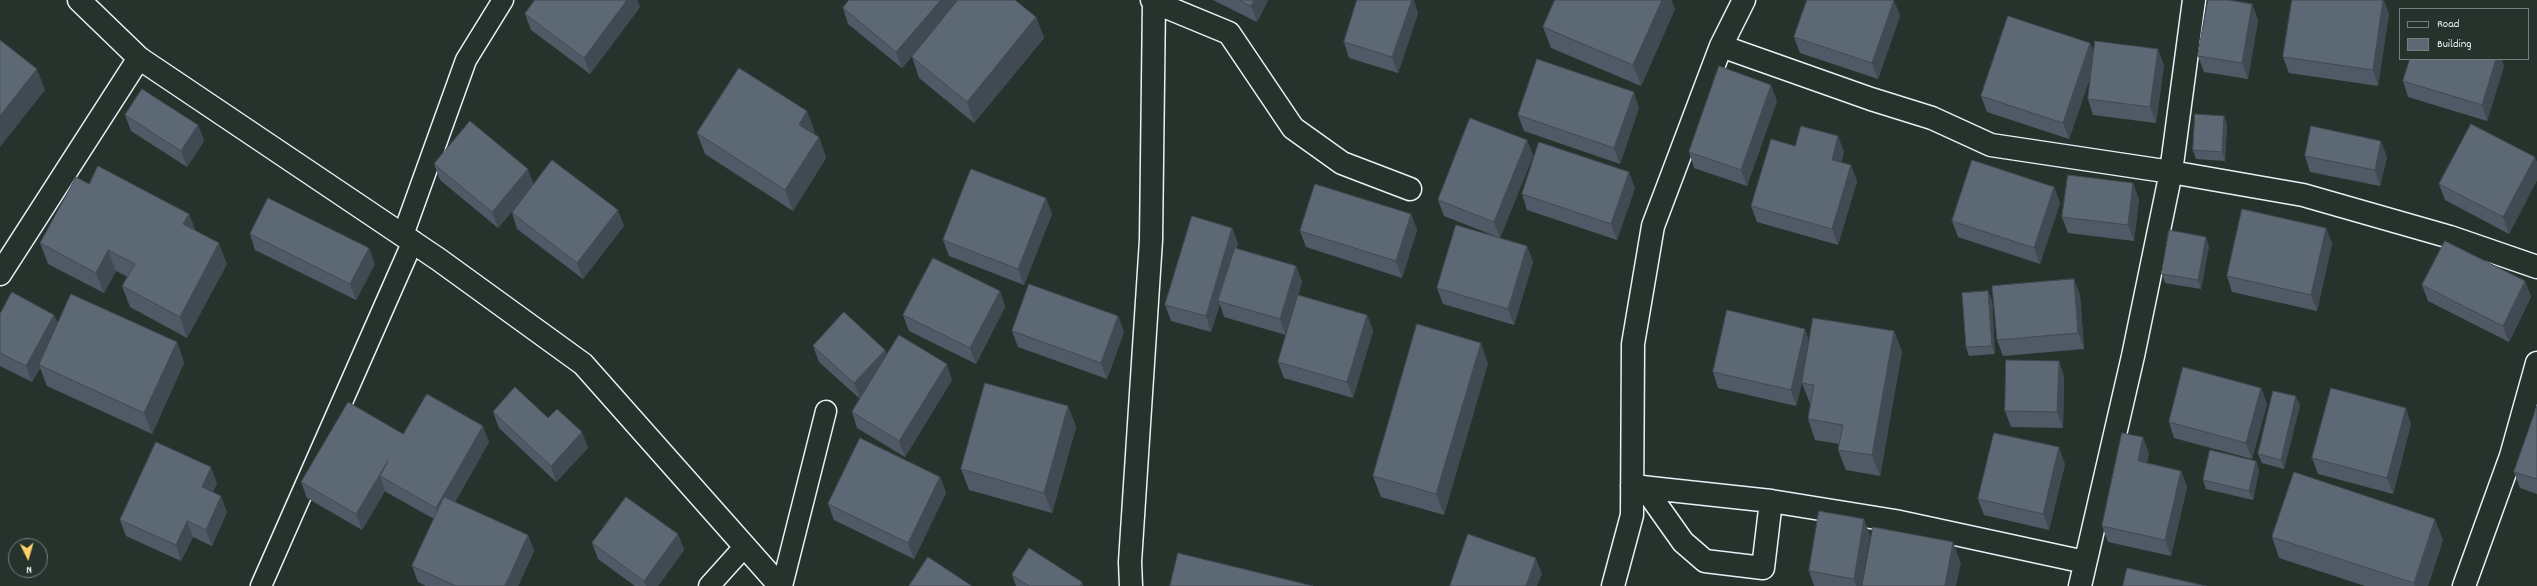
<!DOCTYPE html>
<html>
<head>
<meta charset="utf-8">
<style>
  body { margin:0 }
  #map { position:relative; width:2537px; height:586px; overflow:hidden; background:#26332d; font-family:Dekko,sans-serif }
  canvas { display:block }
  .legend { position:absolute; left:2399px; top:8px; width:130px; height:52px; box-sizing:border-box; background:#26332d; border:1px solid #747f7e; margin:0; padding:5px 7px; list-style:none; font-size:12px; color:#e8f1f8 }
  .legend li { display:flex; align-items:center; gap:8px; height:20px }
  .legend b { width:20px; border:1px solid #747f7e }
  .north { position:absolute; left:8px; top:538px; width:40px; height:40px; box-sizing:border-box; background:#26332d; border:1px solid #747f7e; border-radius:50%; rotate:175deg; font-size:11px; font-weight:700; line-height:16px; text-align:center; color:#e8f1f8 }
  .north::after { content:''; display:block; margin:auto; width:14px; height:18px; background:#ffd166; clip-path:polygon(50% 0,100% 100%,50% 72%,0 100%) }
</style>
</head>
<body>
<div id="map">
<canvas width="2537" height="586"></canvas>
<ul class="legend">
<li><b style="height:5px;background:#26332d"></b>Road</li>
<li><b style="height:11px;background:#5d6875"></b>Building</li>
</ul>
<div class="north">N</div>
</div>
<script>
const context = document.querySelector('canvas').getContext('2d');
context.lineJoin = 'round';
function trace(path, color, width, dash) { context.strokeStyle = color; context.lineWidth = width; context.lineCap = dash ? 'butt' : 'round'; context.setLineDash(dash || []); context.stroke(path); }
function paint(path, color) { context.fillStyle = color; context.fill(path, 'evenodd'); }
const lane = new Path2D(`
  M403,235L466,60L503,0
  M261,586L413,241
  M709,586L745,546
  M782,586L826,411`);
const street = new Path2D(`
  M1154,2L1229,33L1293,128L1342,163L1410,189
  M1721,46L1871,99L1932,118L1991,145L2171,172L2303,195L2450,237L2537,267
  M0,274L139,58
  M1632,486L1771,501L1895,521L2085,562
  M1644,487L1683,542L1705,561L1763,568L1771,501
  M1131,586L1130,562L1151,240L1154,2L1152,0
  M1613,586L1632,515L1633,344L1653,226L1721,46L1744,0
  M2080,586L2133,356L2171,172L2194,0
  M2464,586L2511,456L2537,363`);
const secondary = new Path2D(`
  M79,0L139,58L438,259L583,364L780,586`);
trace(lane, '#e8f1f8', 23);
trace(street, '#e8f1f8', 25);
trace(secondary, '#e8f1f8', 25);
trace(lane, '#26332d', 20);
trace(street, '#26332d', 22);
trace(secondary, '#26332d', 22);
paint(new Path2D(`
  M535,0H637L640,7L590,74L531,30L525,14Z
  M1213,0H1268L1257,22Z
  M1555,0H1671L1675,9L1641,86L1551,48L1543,27Z
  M2252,4L2258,20L2248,79L2204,72L2198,56Z
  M843,8L1036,17L1044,38L974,123L919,78L912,57L922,45L902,68L848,24Z
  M1418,13L1398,73L1349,58L1344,42Z
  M2389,13L2378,86L2289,73L2283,57Z
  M1900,16L1878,79L1800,53L1794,37Z
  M2090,43L2094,53L2164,65L2156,123L2093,115L2088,99L2091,75L2069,139L1987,112L1981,96Z
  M2504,66L2487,121L2408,97L2403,81Z
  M1777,101L1747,186L1694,168L1689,152Z
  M1639,108L1620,164L1524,131L1518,115Z
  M125,115L198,125L204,141L187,167L131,131Z
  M2224,116L2227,125L2225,161L2196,159L2193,150Z
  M815,132L814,134L819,137L826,158L793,211L705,154L697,133Z
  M1527,140L1533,156L1500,238L1444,216L1438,200Z
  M1795,146L1844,152L1841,162L1857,181L1838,245L1757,222L1751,206Z
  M2305,156L2387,157L2380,186L2310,172Z
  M2535,157L2537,163V180L2509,234L2445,200L2439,184Z
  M434,164L534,185L624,226L583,279L517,229L512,213L525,196L498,228L440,180Z
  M89,184L189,214L195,230L227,264L187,338L130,307L122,286L128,277L116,271L104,293L48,264L40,243Z
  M2054,187L2060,203L2040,264L1958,237L1952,221Z
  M1635,188L1617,240L1527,210L1522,194Z
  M2139,199L2134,241L2068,233L2062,217Z
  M1052,214L1024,285L949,256L943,240Z
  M1411,214L1417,230L1402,278L1306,247L1300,231Z
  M1232,228L1238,244L1236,248L1296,266L1302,282L1286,335L1224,317L1220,304L1211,332L1171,321L1165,305Z
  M2326,228L2332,244L2317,311L2232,292L2227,276Z
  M250,234L375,264L356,300L255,250Z
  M1527,246L1533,262L1514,325L1443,304L1437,288Z
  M2209,246L2201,289L2165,283L2162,274Z
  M2525,281L2531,297L2509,342L2428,301L2422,285Z
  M1000,291L1005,307L976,364L909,331L903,315Z
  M2080,295L2084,349L2003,356L1997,340Z
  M1992,300L1995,354L1969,356L1966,347Z
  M0,314L54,315L58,324L177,342L184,363L152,434L47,386L40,368L32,382L0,366Z
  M1367,315L1373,331L1353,398L1284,378L1278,362Z
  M1118,316L1124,332L1107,379L1018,347L1012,331Z
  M1894,331L1902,352L1880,476L1846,470L1838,450L1839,444L1815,440L1808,419L1810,404L1802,383L1803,379L1796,406L1718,388L1713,372L1809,341Z
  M813,346L885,350L887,354L952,380L905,457L857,428L852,412L860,399L819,362Z
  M2059,361L2064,377L2063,428L2011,427L2005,411Z
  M1488,363L1444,515L1381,497L1373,476Z
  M2261,388L2267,404L2252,459L2174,438L2169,422Z
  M2300,405L2284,469L2262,463L2258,454Z
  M1068,406L1076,427L1052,513L969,490L961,469Z
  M2537,406V494L2520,488L2514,472Z
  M493,412L548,418L588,448L556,482L499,428Z
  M2411,424L2393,494L2318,474L2312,458Z
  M403,434L489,442L455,502L528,535L534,551L518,586H426L418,582L412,566L434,519L386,492L385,491L362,530L307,498L301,482Z
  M2149,453L2147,463L2181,471L2187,487L2171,556L2108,542L2102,526Z
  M2256,461L2259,470L2253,500L2206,489L2203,480Z
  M2065,464L2049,530L1984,515L1978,499Z
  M940,477L946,493L914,559L834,520L828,504Z
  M217,483L213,492L227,512L212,546L193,537L181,561L126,536L120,520Z
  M678,534L684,550L658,586H635L598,559L592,543Z
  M1870,535L1861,586H1814L1809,571Z
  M2272,537L2443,540L2428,586H2365L2279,558Z
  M1012,575L1082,582L1083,586H1016Z`), '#505965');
paint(new Path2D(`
  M627,0H637L640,7L590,74L584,58Z
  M941,0H961L902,68L896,52Z
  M1254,0H1268L1257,22L1251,6Z
  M1412,0H1414L1418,13L1398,73L1392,57Z
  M1662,0H1671L1675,9L1641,86L1633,65Z
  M1894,0L1900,16L1878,79L1872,63Z
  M2383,0H2384L2389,13L2378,86L2373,70Z
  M2252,4L2258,20L2248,79L2242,63Z
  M1036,17L1044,38L974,123L967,102Z
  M2090,43L2096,60L2069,139L2063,123Z
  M2158,49L2164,65L2156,123L2150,107Z
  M2496,59H2502L2504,66L2487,121L2482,105Z
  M37,69L45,90L0,147V116Z
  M1771,85L1777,101L1747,186L1741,170Z
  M1634,92L1639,108L1620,164L1614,148Z
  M807,111L815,132L806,146L799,125Z
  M2224,116L2227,125L2225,161L2222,152Z
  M198,125L204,141L187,167L181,151Z
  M1838,136L1844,152L1838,176L1832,160Z
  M819,137L826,158L793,211L785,190Z
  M1527,140L1533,156L1500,238L1494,222Z
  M2381,141L2387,157L2380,186L2375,170Z
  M2535,157L2537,163V180L2509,234L2503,217Z
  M1851,165L1857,181L1838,245L1832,229Z
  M528,169L534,185L498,228L492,212Z
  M1629,172L1635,188L1617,240L1611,224Z
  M2133,183L2139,199L2134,241L2128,225Z
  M2054,187L2060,203L2040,264L2034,248Z
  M1046,198L1052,214L1024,285L1018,269Z
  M618,210L624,226L583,279L577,263Z
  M189,214L197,234L183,224Z
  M1411,214L1417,230L1402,278L1396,261Z
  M1232,228L1238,244L1221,301H1218L1220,304L1211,332L1206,316Z
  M2326,228L2332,244L2317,311L2311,295Z
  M2206,237L2209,246L2201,289L2198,280Z
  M219,243L227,264L187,338L180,317Z
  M1527,246L1533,262L1514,325L1508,309Z
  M369,248L375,264L356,300L350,284Z
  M108,250L116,271L104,293L96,273Z
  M1296,266L1302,282L1286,335L1280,319Z
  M2074,279L2080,295L2084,349L2078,333Z
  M2525,281L2531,297L2509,342L2503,326Z
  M1000,291L1005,307L976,364L970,348Z
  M1988,291L1992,300L1995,354L1992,346Z
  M54,315L60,331L39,365L40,368L32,382L26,366Z
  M1367,315L1373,331L1353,398L1347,382Z
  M1118,316L1124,332L1107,379L1101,363Z
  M1805,329L1811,345L1796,406L1791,390Z
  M1894,331L1902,352L1880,476L1872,455Z
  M177,342L184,363L152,434L144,413Z
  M1481,343L1488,363L1444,515L1436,494Z
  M885,350L891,366L860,399L854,383Z
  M2059,361L2064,377L2063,428L2057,412Z
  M947,364L952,380L905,457L899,441Z
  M2261,388L2267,404L2252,459L2246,443Z
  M2296,396L2300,405L2284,469L2281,460Z
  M1068,406L1076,427L1052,513L1044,493Z
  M2406,408L2411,424L2393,494L2387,478Z
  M483,426L489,442L442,524L436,508Z
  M582,432L588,448L556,482L551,466Z
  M2143,437L2149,453L2143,477L2138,461Z
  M2059,447L2065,464L2049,530L2043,514Z
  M388,461L380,476L385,491L362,530L356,514Z
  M2256,461L2259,470L2253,500L2249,491Z
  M211,467L217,483L208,503L202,487Z
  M2181,471L2187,487L2171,556L2165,540Z
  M940,477L946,493L914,559L908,543Z
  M221,496L227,512L212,546L206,530Z
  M1864,519L1870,535L1861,586H1856L1854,579Z
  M2435,519L2443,540L2428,586H2415L2414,583Z
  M187,521L193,537L181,561L176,545Z
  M678,534L684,550L658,586H646L644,581Z
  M528,535L534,551L518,586H505Z
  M1953,542L1961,563L1956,586H1945Z
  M1536,558L1542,574L1537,586H1526Z
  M1082,582L1083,586H1080Z`), '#414952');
const building = new Path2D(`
  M535,0H627L584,58L525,14Z
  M849,0H941L896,52L843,8Z
  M958,0H1015L1036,17L967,102L912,57Z
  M1239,0H1254L1251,6Z
  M1357,0H1412L1392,57L1344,42Z
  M1555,0H1662L1633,65L1543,27Z
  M1807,0H1894L1872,63L1794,37Z
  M2208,0H2228L2252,4L2242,63L2198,56Z
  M2292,0H2383L2373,70L2283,57Z
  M2008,16L2090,43L2063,123L1981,96Z
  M0,40L37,69L0,116Z
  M2095,41L2158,49L2150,107L2088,99Z
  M1537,59L1634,92L1614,148L1518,115Z
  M2410,59H2496L2482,105L2403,81Z
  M1719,66L1771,85L1741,170L1689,152Z
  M739,68L807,111L799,125L819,137L785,190L697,133Z
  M142,89L198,125L181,151L125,115Z
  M2195,114L2224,116L2222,152L2193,150Z
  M1470,118L1527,140L1494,222L1438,200Z
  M470,121L528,169L492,212L434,164Z
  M2471,124L2535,157L2503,217L2439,184Z
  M1801,126L1838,136L1832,160L1851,165L1832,229L1751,206L1771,139L1795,146Z
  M2311,126L2381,141L2375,170L2305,156Z
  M1539,142L1629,172L1611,224L1522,194Z
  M552,160L618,210L577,263L512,213Z
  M1972,160L2054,187L2034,248L1952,221Z
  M98,166L189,214L183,224L219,243L180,317L122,286L135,264L108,250L96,273L40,243L76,177L89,184Z
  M971,169L1046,198L1018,269L943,240Z
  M2068,175L2133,183L2128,225L2062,217Z
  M1315,184L1411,214L1396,261L1300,231Z
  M268,198L369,248L350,284L250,234Z
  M2242,209L2326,228L2311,295L2227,276Z
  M1192,216L1232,228L1206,316L1165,305Z
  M1456,225L1527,246L1508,309L1437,288Z
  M2169,230L2206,237L2198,280L2162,274Z
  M2445,241L2525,281L2503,326L2422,285Z
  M1235,248L1296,266L1280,319L1218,301Z
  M933,258L1000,291L970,348L903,315Z
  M2074,279L2078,333L1997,340L1992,286Z
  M1029,284L1118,316L1101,363L1012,331Z
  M1988,291L1992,346L1966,347L1962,293Z
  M12,292L54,315L26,366L0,353V314Z
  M71,294L177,342L144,413L39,365Z
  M1298,295L1367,315L1347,382L1278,362Z
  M1727,310L1805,329L1791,390L1713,372Z
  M844,312L885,350L854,383L813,346Z
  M1813,318L1894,331L1872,455L1838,450L1843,425L1808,419L1814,385L1802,383Z
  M1417,324L1481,343L1436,494L1373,476Z
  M899,335L947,364L899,441L852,412Z
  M2006,360L2059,361L2057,412L2005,411Z
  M2183,367L2261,388L2246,443L2169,422Z
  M985,383L1068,406L1044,493L961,469Z
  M515,387L548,418L557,409L582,432L551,466L493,412Z
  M2331,388L2406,408L2387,478L2312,458Z
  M2273,391L2296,396L2281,460L2258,454Z
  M427,394L483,426L436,508L380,476L388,461L356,514L301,482L348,402L403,434Z
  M2537,406V479L2514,472Z
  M1994,433L2059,447L2043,514L1978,499Z
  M2122,433L2143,437L2138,461L2181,471L2165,540L2102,526Z
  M860,438L940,477L908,543L828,504Z
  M156,442L211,467L202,487L221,496L206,530L187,521L176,545L120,520Z
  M2210,450L2256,461L2249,491L2203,480Z
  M2294,472L2435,519L2414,583L2272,537Z
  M444,497L528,535L505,586H456L412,566Z
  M626,497L678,534L644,581L592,543Z
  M1819,511L1864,519L1854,579L1809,571Z
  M1873,527L1953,542L1945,586H1862Z
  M1468,534L1536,558L1526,586H1450Z
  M1029,548L1082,582L1080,586H1029L1012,575Z
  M1178,553L1313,586H1170Z
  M928,557L972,586H909Z
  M2127,568L2206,586H2123Z`);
paint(building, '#5d6875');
trace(building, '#414952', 1);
</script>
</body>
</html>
